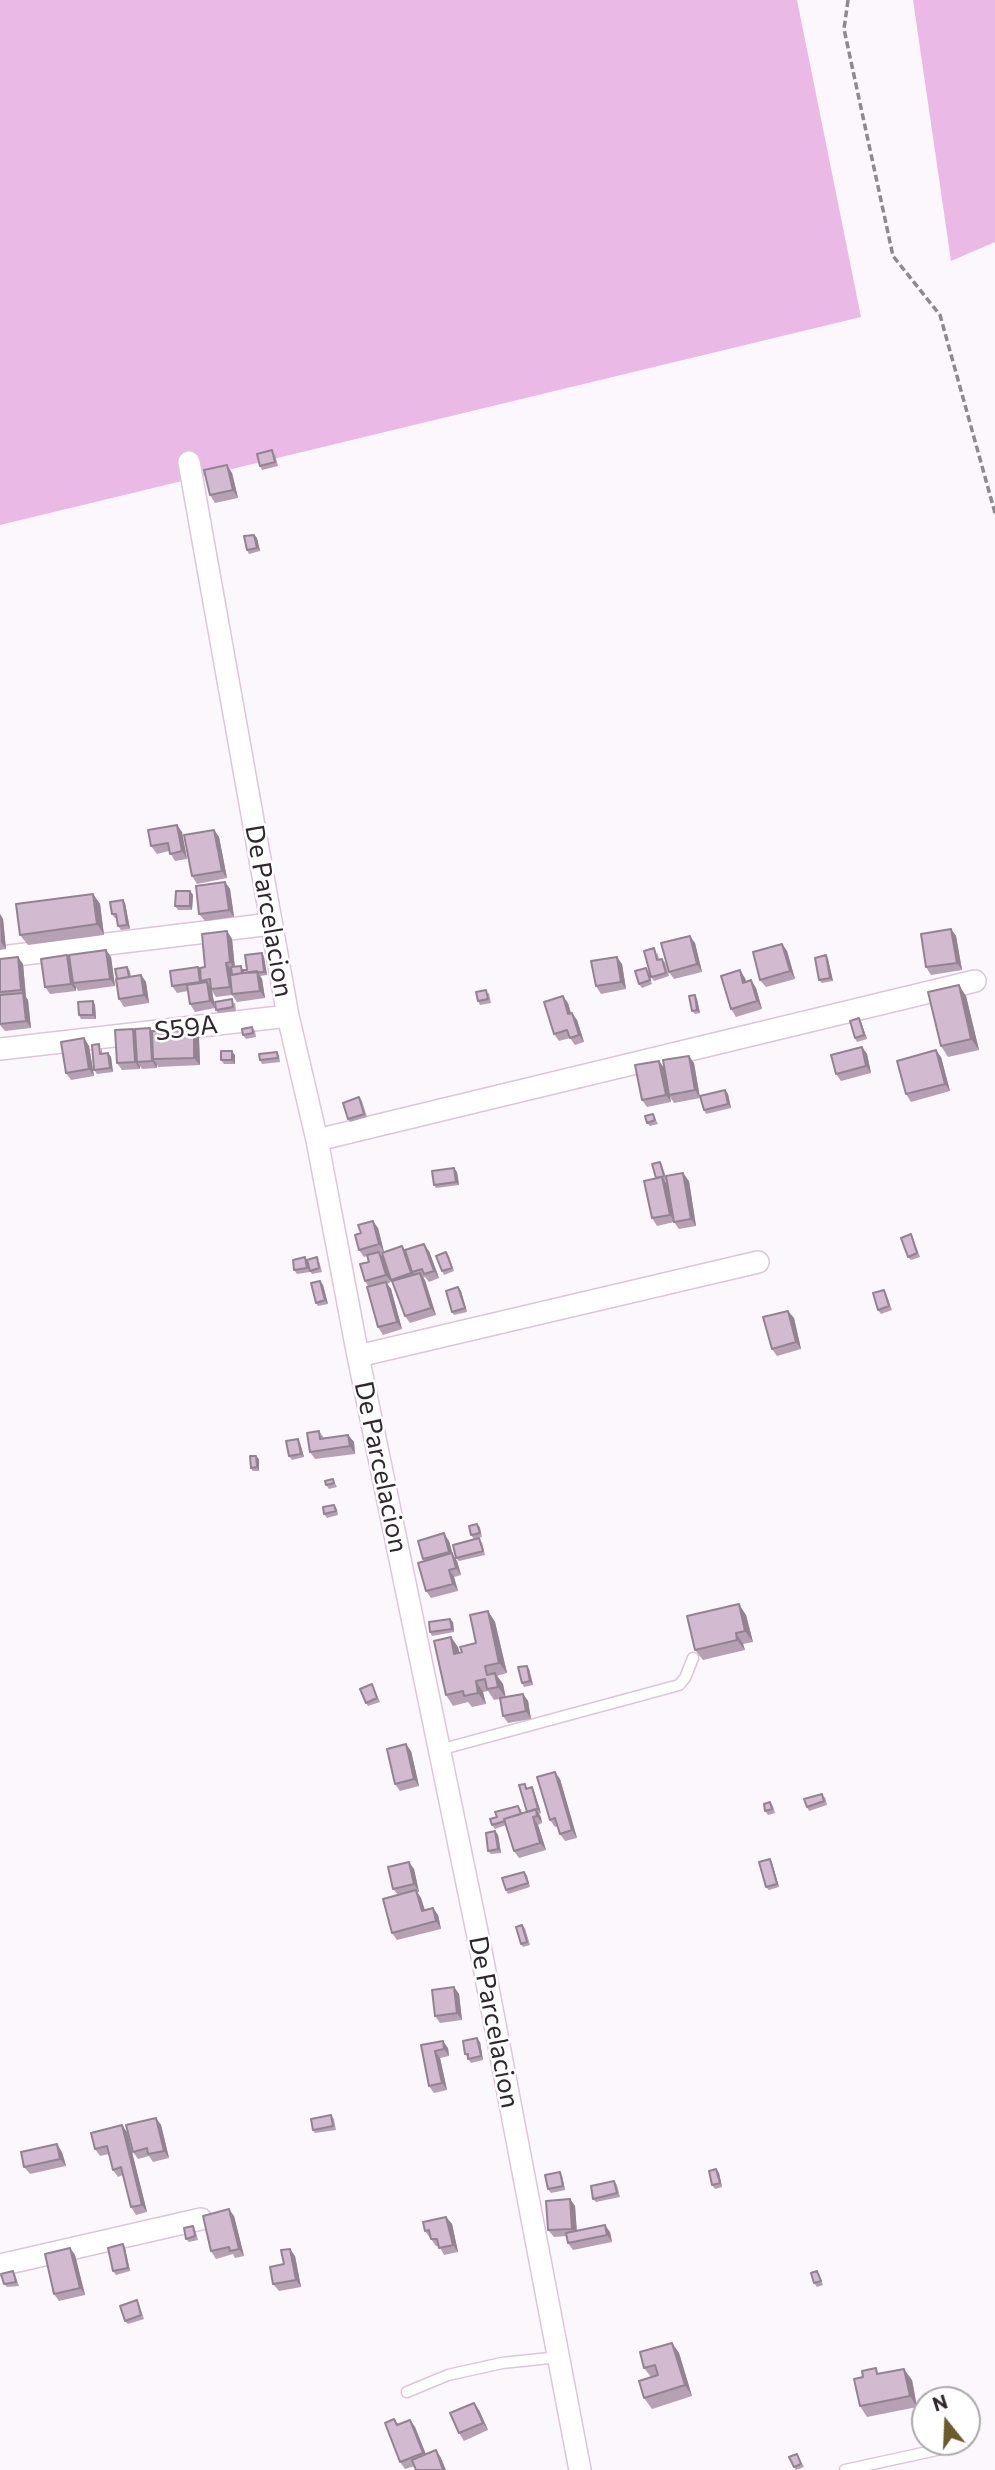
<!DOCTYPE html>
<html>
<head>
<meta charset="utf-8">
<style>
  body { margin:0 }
  #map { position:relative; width:995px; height:2470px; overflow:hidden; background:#fcf7fc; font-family:Commissioner,sans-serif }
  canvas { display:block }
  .north { position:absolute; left:911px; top:2386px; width:70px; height:70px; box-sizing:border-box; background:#fff; border:2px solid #aca8ab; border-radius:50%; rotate:342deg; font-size:19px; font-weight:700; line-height:28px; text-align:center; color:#2f262e }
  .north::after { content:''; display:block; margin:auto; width:24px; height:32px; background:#6c5c2a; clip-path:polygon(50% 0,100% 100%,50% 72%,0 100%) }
</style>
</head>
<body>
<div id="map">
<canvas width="995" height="2470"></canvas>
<div class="north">N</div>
</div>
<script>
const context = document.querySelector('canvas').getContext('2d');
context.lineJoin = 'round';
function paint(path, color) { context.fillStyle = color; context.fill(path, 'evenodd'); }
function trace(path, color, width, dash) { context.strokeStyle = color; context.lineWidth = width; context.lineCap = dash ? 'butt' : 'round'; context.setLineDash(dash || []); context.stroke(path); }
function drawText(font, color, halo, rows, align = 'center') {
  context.font = font + ' Commissioner,sans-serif'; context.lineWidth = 5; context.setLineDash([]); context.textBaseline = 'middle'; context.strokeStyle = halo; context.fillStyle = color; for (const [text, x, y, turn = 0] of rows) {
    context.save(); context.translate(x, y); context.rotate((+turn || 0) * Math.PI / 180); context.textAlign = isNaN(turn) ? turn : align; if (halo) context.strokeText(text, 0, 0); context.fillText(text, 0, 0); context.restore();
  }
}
paint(new Path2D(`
  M0,0H797L861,317L0,525Z
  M913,0H995V242L951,261Z`), '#ebb9e6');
const service = new Path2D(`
  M439,1750L679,1685L685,1678L693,1658
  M407,2392L448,2375L502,2363L559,2357
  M845,2470L955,2446`);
const minor = new Path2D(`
  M189,462L288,1016L317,1140L358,1356L480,1946L580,2470
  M0,957L271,924
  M0,1049L288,1016
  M317,1140L975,981
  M358,1356L758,1262
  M0,2265L201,2219`);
trace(service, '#ddc5db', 13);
trace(minor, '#ddc5db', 24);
trace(new Path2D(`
  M848,0L844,29L893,256L940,315L995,513`), '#8f888f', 3.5, [7, 3.5]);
trace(service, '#fff', 10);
trace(minor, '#fff', 21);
paint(new Path2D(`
  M275,454L278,466L262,470L260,466Z
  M232,473L238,498L215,503L210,495Z
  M254,535L257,538L260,551L249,554L247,550Z
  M214,830L219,837L227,878L197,884L192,876Z
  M182,832L187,859L175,861L169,851L157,854L151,846Z
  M225,882L230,889L234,917L205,921L199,914Z
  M190,891L193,895L192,910H178L175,906Z
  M93,894L100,904L104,935L28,945L20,935Z
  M125,903L130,929L121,930L118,926L117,918H115L112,914Z
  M0,914L3,919L6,949L0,950Z
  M951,929L956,936L962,970L931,975L926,967Z
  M227,931L232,939L235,967L243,970H247L262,953L264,957L267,975L260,976L262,979L265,998L237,1002L232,995L216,997L212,991L215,1008L195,1012L190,1004L188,991L177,993L172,986L205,967Z
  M695,943L702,972L674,979L669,972Z
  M782,944L787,951L795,979L766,987L760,980Z
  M106,950L111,957L115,986L78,991L76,987V991L50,994L45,987L70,959Z
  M657,952L659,959L665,962L669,976L654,981L651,977Z
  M0,959L23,964L26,997L28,1000L31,1028L5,1031L0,1025Z
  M828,959L833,981L822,983L819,980Z
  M622,964L626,989L601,994L596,986Z
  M127,967L130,971L131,977L141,975L146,982L149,1003L124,1007L119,999Z
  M648,971L652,984L642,988L639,984Z
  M745,978L746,982L751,980L756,988L762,1009L736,1017L731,1009Z
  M489,993L491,1003L480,1005L478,1001Z
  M966,996L979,1050L948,1057L941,1046Z
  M697,999L700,1013L695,1014L692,1011Z
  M93,1001L95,1005L96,1019H81L79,1015Z
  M235,1003L236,1011L218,1013L216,1010Z
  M568,1003L571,1013L577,1020L584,1042L575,1045L570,1038L559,1041L554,1034Z
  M859,1018L861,1022L867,1039L857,1042L855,1038Z
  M252,1027L255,1031L256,1037L246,1039L243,1035Z
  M133,1029L135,1032L153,1031L199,1037L200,1065L158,1067L157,1064V1068L142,1069L140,1066V1069L122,1070L117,1063Z
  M84,1038L89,1046L94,1076L71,1080L66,1073Z
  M862,1047L867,1054L871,1073L841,1081L836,1074Z
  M102,1048V1054L108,1053L111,1057L113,1072L97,1074L94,1070Z
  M235,1055V1064H224L221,1060Z
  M279,1055L280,1062L262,1064L260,1060Z
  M941,1057L950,1091L911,1102L906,1094Z
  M659,1061L664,1068L694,1063L700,1098L674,1103L670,1097L671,1102L647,1107L642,1100Z
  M725,1090L728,1094L731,1108L706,1114L704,1110Z
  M359,1097L362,1101L367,1117L350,1122L348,1119Z
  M653,1114L658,1124L650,1126L647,1123Z
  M660,1162L662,1165L667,1180L665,1181L667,1184L689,1181L696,1226L679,1229L674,1222L657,1226L652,1218L656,1178Z
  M457,1172L459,1185L436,1188L434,1185Z
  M378,1228L384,1252L380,1253L384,1259L391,1282L387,1284L391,1289L402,1329L383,1335L378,1327L368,1286L365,1281L369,1262L367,1256L364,1257L359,1250Z
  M911,1234L913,1238L920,1257L911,1260L908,1257Z
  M402,1246L405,1251H429L439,1278L429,1282L425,1277L423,1278L436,1315L410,1323L405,1316L391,1280Z
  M446,1252L449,1256L454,1271L444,1275L442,1271Z
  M305,1257L307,1260L319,1261L322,1272L312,1274L309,1270L310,1272L297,1274L294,1270Z
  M320,1281L323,1285L328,1304L318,1306L316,1303Z
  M458,1287L461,1291L467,1312L454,1315L452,1312Z
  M886,1293L892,1310L881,1314L878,1310Z
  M794,1318L801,1349L777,1356L772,1349Z
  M319,1431L324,1438L348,1435L354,1442L355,1454L315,1459L310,1452Z
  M300,1443L304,1457L292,1460L289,1456Z
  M259,1459V1471H253L251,1468Z
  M333,1479L337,1487L329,1489L326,1485Z
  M334,1505L337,1509L338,1515L327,1518L324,1514Z
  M477,1524L480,1527L482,1537L474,1539L471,1535Z
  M449,1541L453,1555L457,1561L461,1575L454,1577L458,1591L431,1598L426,1591L424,1561L423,1559Z
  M482,1542L485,1555L459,1561L456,1558Z
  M488,1611L495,1622L507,1673L497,1676L503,1684L505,1697L523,1694L528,1701L531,1719L508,1723L503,1716L500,1699L494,1700L488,1691L483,1692L486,1704L472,1707L468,1702L453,1706L446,1695L458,1647L459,1653L462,1652L476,1643Z
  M746,1615L753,1642L743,1644L745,1650L703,1660L695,1650Z
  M453,1622L454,1632L432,1636L430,1632Z
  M529,1669L533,1685L524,1687L522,1683Z
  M372,1684L380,1702L368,1706L366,1703Z
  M411,1751L419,1786L400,1791L395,1784Z
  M560,1779L577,1838L565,1841L560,1834L558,1826L555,1827L550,1820Z
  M532,1787L534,1791L541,1813L539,1814L542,1823L538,1825L546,1850L519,1858L514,1851L506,1825L495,1829L492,1825L521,1809L522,1814L527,1812L528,1788Z
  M825,1797L827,1805L809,1811L807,1807Z
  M770,1802L773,1806L775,1813L768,1815L765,1811Z
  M495,1831L498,1835L501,1853L491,1854L488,1851Z
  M770,1859L772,1863L779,1887L769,1890L766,1887Z
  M414,1869L419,1892H417L421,1898L425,1910L433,1908L438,1915L441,1929L397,1940L392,1933L398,1895L393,1889Z
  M524,1872L527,1875L530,1887L508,1894L506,1890Z
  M522,1925L525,1928L530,1945L523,1947L521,1944Z
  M454,1987L459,1994L462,2020L440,2023L435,2016Z
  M480,2042L483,2060L471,2063L465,2054Z
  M421,2045L448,2048L449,2056L440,2058L447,2090L434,2093L429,2086Z
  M331,2115L334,2119L336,2130L315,2133L313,2130Z
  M156,2118L161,2125L169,2158L153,2162L149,2156L138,2159L133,2152Z
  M127,2132L147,2212L136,2215L131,2207L123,2175L118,2177L113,2170L109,2154L100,2156L95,2149Z
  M62,2152L66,2166L30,2174L24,2167Z
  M716,2169L719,2173L722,2187L715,2189L712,2185Z
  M562,2176L565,2190L551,2193L548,2189Z
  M614,2181L617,2185L620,2197L596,2202L593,2199Z
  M570,2199L575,2206L577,2231L610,2232L612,2242L573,2250L568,2243L567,2236L554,2237L548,2230Z
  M234,2216L244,2256L235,2258L233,2254L216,2259L211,2251Z
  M446,2217L452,2224L458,2252L444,2255L439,2246H436L425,2231Z
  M193,2226L195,2229L198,2240L189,2242L186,2239Z
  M123,2244L125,2248L130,2271L116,2275L113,2271Z
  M70,2248L75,2255L85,2295L59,2301L54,2294Z
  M295,2256L301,2287L279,2291L273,2284L284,2264Z
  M15,2274L19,2286L7,2287L4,2284Z
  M819,2274L823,2285L817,2287L814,2283Z
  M137,2300L139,2304L144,2319L128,2324L125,2321Z
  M672,2343L679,2353L692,2396L652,2409L644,2398L651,2377L644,2368Z
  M912,2380L917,2407L867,2417L860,2406Z
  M479,2410L488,2430L464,2441L459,2433Z
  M394,2419L398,2424L410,2420L415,2427L426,2454L436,2450L441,2458L405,2469L400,2462Z
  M797,2454L804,2467L796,2470L794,2467Z`), '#b5a1b3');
paint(new Path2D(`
  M227,465L232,473L238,498L233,490Z
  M254,535L257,538L260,551L257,548Z
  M177,825L182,832L187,859L182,851Z
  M214,830L219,837L227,878L222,871Z
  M225,882L230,889L234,917L229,910Z
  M190,891L193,895L192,910L190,906Z
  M93,894L100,904L104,935L97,924Z
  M123,900L125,903L130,929L127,925Z
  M0,914L3,919L6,949L1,942Z
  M951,929L956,936L962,970L957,963Z
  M227,931L232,939L235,970L230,962Z
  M690,936L695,943L702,972L697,964Z
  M782,944L787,951L795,979L790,971Z
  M106,950L111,957L115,986L110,979Z
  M262,953L264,957L267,975L264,972Z
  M67,955L72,962L73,983L76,987V991L71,984Z
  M826,955L828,959L833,981L830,978Z
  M18,957L23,964L26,997L21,990Z
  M617,957L622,964L626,989L621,982Z
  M226,963L232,970L235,994L230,987Z
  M740,970L745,978L748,990L743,983Z
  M257,971L262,979L265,998L260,991Z
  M141,975L146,982L149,1003L144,995Z
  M751,980L756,988L762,1009L757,1001Z
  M207,982L212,989H211L212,991L215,1008L210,1001Z
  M959,985L966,996L979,1050L971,1039Z
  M23,993L28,1000L31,1028L26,1021Z
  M695,995L697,999L700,1013L697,1010Z
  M563,996L568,1003L573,1021L568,1014Z
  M93,1001L95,1005L96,1019L93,1015Z
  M572,1013L577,1020L584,1042L579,1035Z
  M859,1018L861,1022L867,1039L864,1035Z
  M150,1028L155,1035L153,1059L157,1064V1068L152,1061Z
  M133,1029L138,1036L137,1062L140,1066V1069L135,1062Z
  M194,1030L199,1037L200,1065L194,1058Z
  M84,1038L89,1046L94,1076L89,1069Z
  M862,1047L867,1054L871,1073L866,1066Z
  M936,1050L941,1057L950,1091L945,1084Z
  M232,1051L235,1055V1064L232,1060Z
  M108,1053L111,1057L113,1072L110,1068Z
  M689,1056L694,1063L700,1098L695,1090Z
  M659,1061L664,1068L671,1102L666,1095Z
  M725,1090L728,1094L731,1108L728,1104Z
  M454,1168L457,1172L459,1185L456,1182Z
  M683,1173L689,1181L696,1226L691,1219Z
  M662,1177L667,1184L675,1222L670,1215Z
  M373,1221L378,1228L384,1252L379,1244Z
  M424,1244L429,1251L439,1278L434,1271Z
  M402,1246L407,1253L416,1281L411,1273Z
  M379,1252L384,1259L391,1282L386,1275Z
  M420,1273L425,1280L436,1315L431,1308Z
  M320,1281L323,1285L328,1304L325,1300Z
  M386,1282L391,1289L402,1329L397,1322Z
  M458,1287L461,1291L467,1312L465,1308Z
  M788,1311L794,1318L801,1349L796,1342Z
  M348,1435L354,1442L355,1454L350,1446Z
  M298,1439L300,1443L304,1457L301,1454Z
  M256,1456L259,1459V1471L257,1467Z
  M444,1533L449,1541L453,1555L457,1561L461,1575L456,1568L453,1558L449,1552Z
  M449,1570L454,1577L458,1591L453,1584Z
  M739,1604L746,1615L753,1642L745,1631Z
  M488,1611L495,1622L507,1673L499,1663Z
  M450,1619L453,1622L454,1632L452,1629Z
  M736,1633L743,1644L745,1650L737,1640Z
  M451,1637L458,1647L462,1664L454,1654Z
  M527,1666L529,1669L533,1685L530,1681Z
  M495,1673L503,1684L506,1698L498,1687Z
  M476,1681L483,1692L486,1704L478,1693Z
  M523,1694L528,1701L531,1719L526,1711Z
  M406,1744L411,1751L419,1786L414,1779Z
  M555,1772L560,1779L577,1838L572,1830Z
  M532,1787L534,1791L541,1813L538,1809Z
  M536,1809L541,1817L542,1823L537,1816Z
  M533,1817L538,1825L546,1850L540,1843Z
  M495,1831L498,1835L501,1853L498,1849Z
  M770,1859L772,1863L779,1887L777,1884Z
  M409,1862L414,1869L419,1892L414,1884Z
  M416,1890L421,1898L427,1918L422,1911Z
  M433,1908L438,1915L441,1929L436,1921Z
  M454,1987L459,1994L462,2020L457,2013Z
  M477,2038L480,2042L483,2060L481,2056Z
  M443,2041L448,2048L449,2056L444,2049Z
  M435,2051L440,2058L447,2090L442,2083Z
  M156,2118L161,2125L169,2158L164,2151Z
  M122,2125L127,2132L147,2212L142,2205Z
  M57,2144L62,2152L66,2166L60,2159Z
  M716,2169L719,2173L722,2187L720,2183Z
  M560,2172L562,2176L565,2190L563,2186Z
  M570,2199L575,2206L577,2236L572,2229Z
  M229,2209L234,2216L244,2256L239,2249Z
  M446,2217L452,2224L458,2252L453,2245Z
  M605,2225L610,2232L612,2242L607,2235Z
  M123,2244L125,2248L130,2271L128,2268Z
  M70,2248L75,2255L85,2295L80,2288Z
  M290,2249L295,2256L301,2287L296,2280Z
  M672,2343L679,2353L692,2396L685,2385Z
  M904,2369L912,2380L917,2407L910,2396Z
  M474,2403L479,2410L488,2430L483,2423Z
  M410,2420L415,2427L428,2460L423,2453Z
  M436,2450L441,2458L446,2470H443Z`), '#938392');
const building = new Path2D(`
  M272,450L275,462L260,466L257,454Z
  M227,465L233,490L210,495L204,470Z
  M254,535L257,548L247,550L244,536Z
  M177,825L182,851L170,854L168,843L151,846L148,830Z
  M214,830L222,871L192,876L184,835Z
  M225,882L229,910L199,914L196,886Z
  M176,891H190V906H175Z
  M93,894L97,924L20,935L16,904Z
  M123,900L127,925L118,926L116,914H112L110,902Z
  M951,929L957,963L926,967L921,934Z
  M227,931L230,962L226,963L230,987L211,989L210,979L201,981L200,968L205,967L202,934Z
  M690,936L697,964L669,972L661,943Z
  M782,944L790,971L760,980L753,952Z
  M654,948L657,960L662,959L666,973L651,977L644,951Z
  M106,950L110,979L73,983L69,955Z
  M262,953L264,972L243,973V970H247L245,955Z
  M67,955L71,984L45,987L41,959Z
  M826,955L830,978L819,980L815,958Z
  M18,957L21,990L0,992V959Z
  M617,957L621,982L596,986L591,961Z
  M241,966L242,973L232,975L231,967Z
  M127,967L129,977L117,979L115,969Z
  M198,967L200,982L172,986L170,971Z
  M646,968L650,980L639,984L635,971Z
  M740,970L743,983L751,980L757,1001L731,1009L721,976Z
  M257,971L260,991L232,994L230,975Z
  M141,975L144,995L119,999L116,979Z
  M207,982L210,1001L190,1004L187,985Z
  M959,985L971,1039L941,1046L928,992Z
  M486,990L488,999L478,1001L476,992Z
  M23,993L26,1021L0,1024V995Z
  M695,995L697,1010L692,1011L689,996Z
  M563,996L568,1014L572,1013L579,1035L570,1038L567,1030L554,1034L544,1002Z
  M232,999L233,1007L216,1010L215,1002Z
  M93,1001V1015H79L78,1002Z
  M859,1018L864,1035L855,1038L850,1021Z
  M252,1027L253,1033L243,1035L242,1029Z
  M150,1028L152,1061L137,1062L135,1029Z
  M133,1029L135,1062L117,1063L115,1030Z
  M194,1030V1058L153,1059L152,1031Z
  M84,1038L89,1069L66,1073L61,1042Z
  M99,1044L100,1054L108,1053L110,1068L94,1070L92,1045Z
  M862,1047L866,1066L836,1074L831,1055Z
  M936,1050L945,1084L906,1094L897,1061Z
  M221,1051H232V1060H221Z
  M277,1052L278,1058L260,1060L259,1054Z
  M689,1056L695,1090L669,1095L663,1060Z
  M659,1061L666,1095L642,1100L635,1065Z
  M725,1090L728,1104L704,1110L700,1096Z
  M359,1097L364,1114L348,1119L343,1103Z
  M653,1114L655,1120L647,1123L645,1116Z
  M660,1162L664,1176L656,1178L652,1164Z
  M454,1168L456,1182L434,1185L432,1171Z
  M683,1173L691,1219L674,1222L666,1176Z
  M662,1177L670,1215L652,1218L644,1181Z
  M373,1221L379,1244L359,1250L355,1235L361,1233L358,1225Z
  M911,1234L917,1253L908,1257L901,1238Z
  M424,1244L434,1271L424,1274L422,1269L412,1272L405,1250Z
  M402,1246L411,1273L391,1280L382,1253Z
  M379,1252L386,1275L365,1281L360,1264L369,1262L367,1255Z
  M446,1252L452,1268L442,1271L436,1256Z
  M305,1257L307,1268L294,1270L293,1260Z
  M317,1257L319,1268L310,1271L307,1260Z
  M420,1273L431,1308L405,1316L392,1281Z
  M320,1281L325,1300L316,1303L311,1283Z
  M386,1282L397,1322L378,1327L367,1287Z
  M458,1287L465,1308L452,1312L446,1291Z
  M884,1290L889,1306L878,1310L873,1293Z
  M788,1311L796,1342L772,1349L763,1317Z
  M319,1431L320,1439L348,1435L350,1446L310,1452L307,1433Z
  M298,1439L301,1454L289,1456L286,1441Z
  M250,1456H256L257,1467L251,1468Z
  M333,1479L334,1483L326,1485L325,1481Z
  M334,1505L336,1511L324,1514L323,1507Z
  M477,1524L480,1533L471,1535L469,1526Z
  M444,1533L449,1552L423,1559L418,1541Z
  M479,1538L483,1551L456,1558L453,1545Z
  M452,1553L456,1568L449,1570L453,1584L426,1591L418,1563Z
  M739,1604L745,1631L736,1633L737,1640L695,1650L687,1616Z
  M488,1611L499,1663L485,1666L487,1675L495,1673L498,1687L487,1689L485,1679L476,1681L478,1693L464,1696L463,1691L446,1695L434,1641L451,1637L454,1654L462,1652L460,1647L476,1643L470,1615Z
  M450,1619L452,1629L430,1632L429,1622Z
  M527,1666L530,1681L522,1683L518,1667Z
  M372,1684L377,1698L366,1703L360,1689Z
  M523,1694L526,1711L503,1716L500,1698Z
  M406,1744L414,1779L395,1784L387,1749Z
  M555,1772L572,1830L560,1834L555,1818L550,1820L537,1777Z
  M525,1784L526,1789L532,1787L538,1809L527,1812L519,1785Z
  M822,1794L824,1801L807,1807L804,1799Z
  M770,1802L772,1809L765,1811L764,1804Z
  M518,1806L521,1814L504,1819L505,1821L492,1825L490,1819L497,1817L495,1812Z
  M536,1809L537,1816L533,1817L540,1843L514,1851L504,1819Z
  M495,1831L498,1849L488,1851L486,1833Z
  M770,1859L777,1884L766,1887L759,1862Z
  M409,1862L414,1884L393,1889L388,1867Z
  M524,1872L528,1883L506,1890L502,1878Z
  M416,1890L422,1911L433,1908L436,1921L392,1933L383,1899Z
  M522,1925L527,1942L521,1944L516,1927Z
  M454,1987L457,2013L435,2016L432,1990Z
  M477,2038L481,2056L468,2059V2054H465L463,2041Z
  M443,2041L444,2049L435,2051L442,2083L429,2086L421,2045Z
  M331,2115L333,2126L313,2130L311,2119Z
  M156,2118L164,2151L148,2154L147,2148L133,2152L126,2125Z
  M122,2125L142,2205L131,2207L121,2167L113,2170L107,2146L95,2149L91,2133Z
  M57,2144L60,2159L24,2167L21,2152Z
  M716,2169L720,2183L712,2185L709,2171Z
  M560,2172L563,2186L548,2189L545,2175Z
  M614,2181L617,2193L593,2199L591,2186Z
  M570,2199L572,2229L548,2230L546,2201Z
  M229,2209L239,2249L230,2251L229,2247L211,2251L203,2216Z
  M446,2217L453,2245L439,2248L437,2239H431L429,2230L425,2231L423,2222Z
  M605,2225L607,2235L568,2243L566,2233Z
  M193,2226L195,2236L186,2239L184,2228Z
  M123,2244L128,2268L113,2271L108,2248Z
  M70,2248L80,2288L54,2294L45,2254Z
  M290,2249L296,2280L273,2284L270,2267L284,2264L281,2250Z
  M13,2271L16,2282L4,2284L1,2274Z
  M817,2271L821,2281L814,2283L811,2273Z
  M137,2300L141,2315L125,2321L120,2306Z
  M672,2343L685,2385L644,2398L639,2381L658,2375L655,2365L644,2368L640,2352Z
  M876,2368L877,2374L904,2369L910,2396L860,2406L854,2379L863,2377L862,2371Z
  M474,2403L483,2423L459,2433L450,2413Z
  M394,2419L397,2425L410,2420L423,2453L400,2462L385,2423Z
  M436,2450L443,2470H416L412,2460Z
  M797,2454L801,2464L794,2467L789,2457Z`);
paint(building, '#d2bbd0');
trace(building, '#938392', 2);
drawText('26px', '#2f262e', '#fff', [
  ["De Parcelacion",269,911,80],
  ["S59A",186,1028,-7],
  ["De Parcelacion",381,1467,78],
  ["De Parcelacion",494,2022,79]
]);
</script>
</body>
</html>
